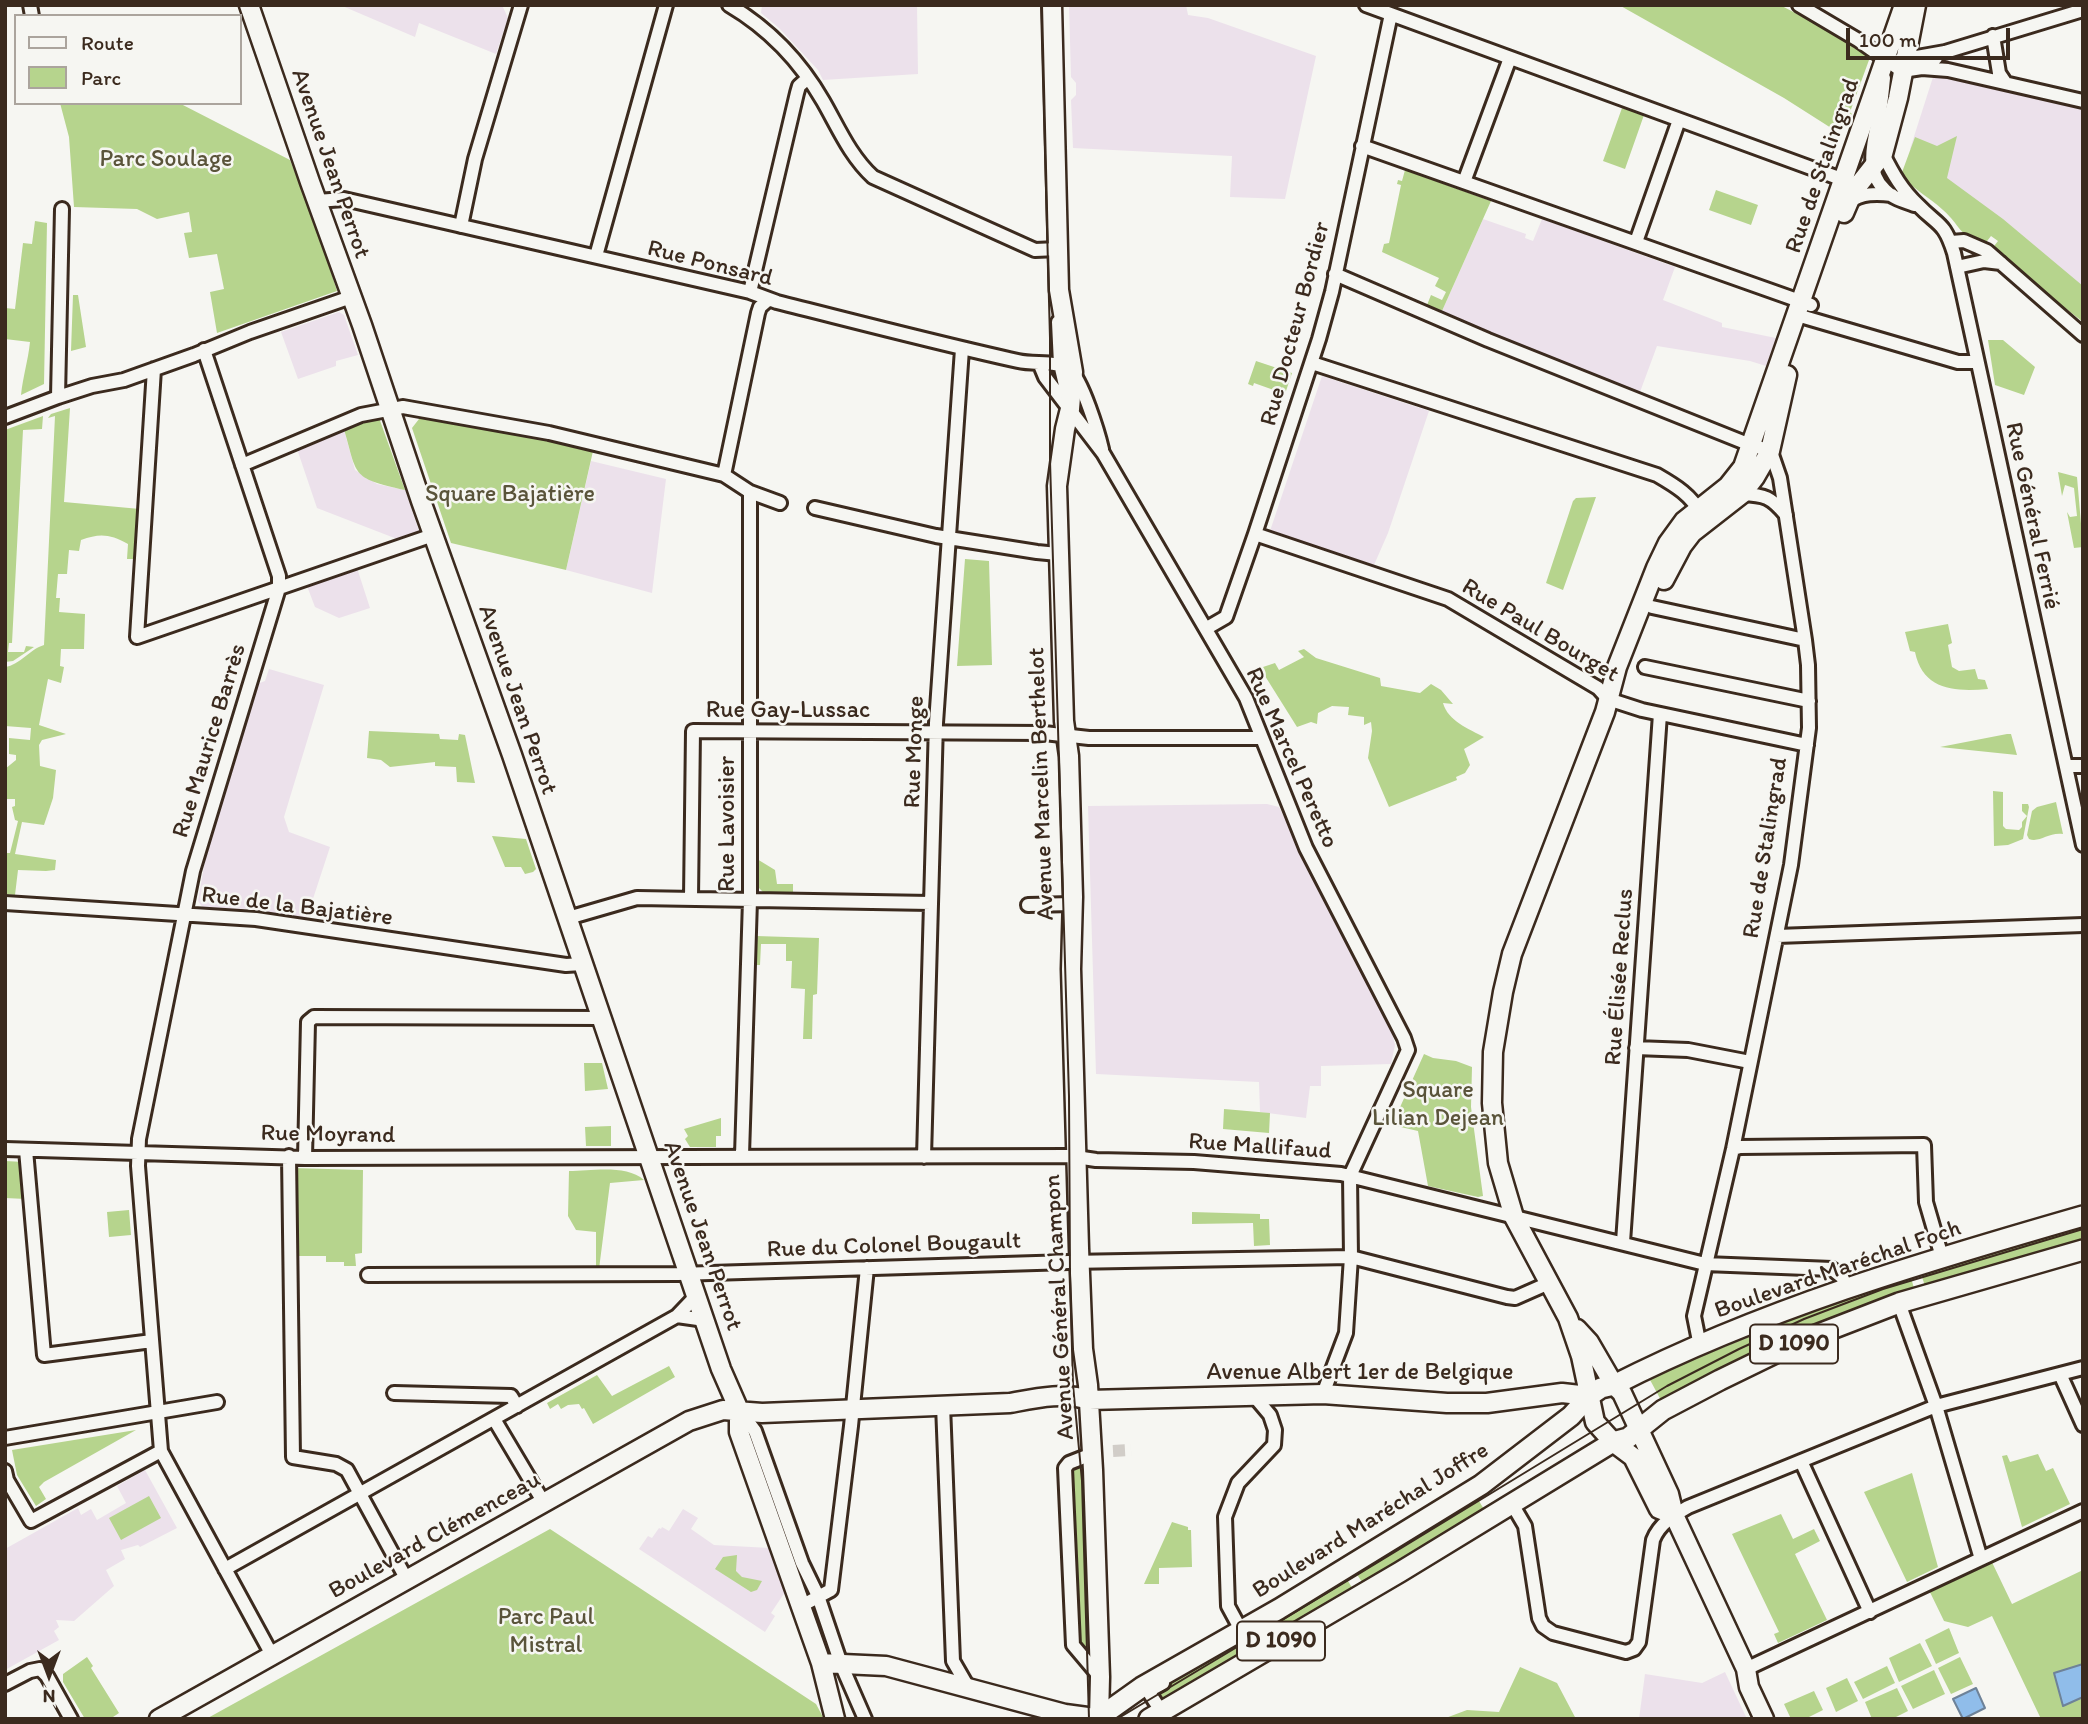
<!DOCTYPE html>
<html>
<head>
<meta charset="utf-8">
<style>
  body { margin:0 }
  #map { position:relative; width:2088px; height:1724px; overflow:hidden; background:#f6f6f2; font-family:Itim,sans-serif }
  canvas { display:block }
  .frame { position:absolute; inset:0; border:7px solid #3b2a1e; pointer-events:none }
  .legend { position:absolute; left:14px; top:14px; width:228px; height:91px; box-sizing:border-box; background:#f6f6f2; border:2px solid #aba49d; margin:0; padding:9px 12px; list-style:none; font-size:21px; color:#3b2a1e }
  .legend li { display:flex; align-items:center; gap:14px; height:35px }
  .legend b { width:35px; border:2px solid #aba49d }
  .north { position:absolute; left:14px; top:1640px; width:70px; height:70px; -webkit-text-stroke:5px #f6f6f2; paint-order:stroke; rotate:180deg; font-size:19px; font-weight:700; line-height:28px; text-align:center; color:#3b2a1e }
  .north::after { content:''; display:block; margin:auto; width:24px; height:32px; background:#3b2a1e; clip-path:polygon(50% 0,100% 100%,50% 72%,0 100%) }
  .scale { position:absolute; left:1846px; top:28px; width:164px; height:32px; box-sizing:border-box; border:4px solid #3b2a1e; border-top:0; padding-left:9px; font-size:21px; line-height:24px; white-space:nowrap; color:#3b2a1e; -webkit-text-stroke:5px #f6f6f2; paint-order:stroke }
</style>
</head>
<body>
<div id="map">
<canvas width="2088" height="1724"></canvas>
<div class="frame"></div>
<ul class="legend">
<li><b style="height:9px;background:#f6f6f2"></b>Route</li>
<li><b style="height:19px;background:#b6d48d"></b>Parc</li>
</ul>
<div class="north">N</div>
<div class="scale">100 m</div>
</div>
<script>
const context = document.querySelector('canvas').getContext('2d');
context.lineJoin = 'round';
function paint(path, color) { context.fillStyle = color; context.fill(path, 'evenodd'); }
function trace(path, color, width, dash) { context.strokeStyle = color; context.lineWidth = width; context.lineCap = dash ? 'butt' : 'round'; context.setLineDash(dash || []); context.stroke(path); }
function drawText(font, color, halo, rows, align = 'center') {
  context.font = font + ' Itim,sans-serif'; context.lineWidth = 5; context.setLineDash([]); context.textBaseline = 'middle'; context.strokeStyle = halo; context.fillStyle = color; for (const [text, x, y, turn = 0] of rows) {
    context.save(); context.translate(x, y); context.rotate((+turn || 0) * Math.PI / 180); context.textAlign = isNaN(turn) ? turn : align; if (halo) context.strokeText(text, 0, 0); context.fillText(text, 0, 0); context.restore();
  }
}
paint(new Path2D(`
  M340,5H502L508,18L496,54L419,23L415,37Z
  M762,5H917L918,74L823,80L818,70L779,28L761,13Z
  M1069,5H1186L1188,15L1208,18L1316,56L1285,199L1230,197L1232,156L1073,148L1071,100L1076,95V83L1071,77Z
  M1934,74L2083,107V288L1910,149Z
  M1483,219L1526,234L1525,238L1533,241L1542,219L1675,267L1663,300L1722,323V327L1776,338L1766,366L1750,361L1657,346L1640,392L1521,346L1442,311Z
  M339,312L344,315L358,355L336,361V366L298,379L281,332Z
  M1322,376L1429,411L1388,533L1374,565L1270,531Z
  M343,426L355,470L377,484L405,490L419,531L397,539L317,508L296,446Z
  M591,461L666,479L652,593L566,570Z
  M357,568L370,608L339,618L315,607L307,586Z
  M269,669L324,685L284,817L289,832L330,847L306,920L262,914L255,909L203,908L198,901L207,849L232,765L257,684L265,681Z
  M1267,804L1279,807L1390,1025L1395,1045L1391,1064L1321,1066V1086H1310L1306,1118L1260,1112L1259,1082L1096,1074L1088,806Z
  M145,1470L177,1528L140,1547L138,1545L121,1550L125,1559L106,1570L114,1586L74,1621L56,1620L59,1627L54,1631L59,1640L5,1670V1549L78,1508L81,1515L91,1509L97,1520L126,1503L117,1486Z
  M683,1509L698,1518L691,1529L714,1545L770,1548L785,1592L771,1613L775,1616L765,1632L639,1549L648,1536L652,1538L659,1528L661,1529L662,1527L669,1531Z
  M1725,1672L1747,1719H1639L1645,1674L1702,1683Z`), '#ece1eb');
paint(new Path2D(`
  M1619,5H1780L1868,51L1869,60L1850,112L1852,114L1839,133L1784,98Z
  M60,103H179L290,160L318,231L337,291L217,333L210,292L224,289L217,254L189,258L184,233L192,232L189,212L157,219L137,209L74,207L69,137Z
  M1622,108L1644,115L1625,169L1603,161Z
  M1957,136L1947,178L2003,219L2083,286V322L1991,250L1998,241L1991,236L1984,245C1956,233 1962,227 1943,210C1929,197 1913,189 1901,175L1915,137L1937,146Z
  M1405,170L1491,201L1442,311L1427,305L1431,295L1442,300L1446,292L1435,286L1439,278L1382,252L1384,244L1389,243L1401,185L1397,184L1398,180L1402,181Z
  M1716,190L1758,205L1751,225L1709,210Z
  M35,221L47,223L44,384L21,395C23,376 28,361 30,342L5,339V308L15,309L23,243L32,244Z
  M73,295H78L86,347L71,351Z
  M1988,340H2003L2035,367L2024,395L1995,385Z
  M1256,361L1292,373L1285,394L1254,383L1253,386L1248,384Z
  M70,408L64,502L140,509L137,559H127L128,544C110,534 100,533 81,540L79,551L69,550L67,574H58L56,598H60L59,612L85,614L84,649H61L60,666L64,667L61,683L48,679L39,725L66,734L42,740L39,745L40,766L56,770L53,798L44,825L22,822L15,854L56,860L55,870L46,871L18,870L15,895L5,894V858L6,853H10L18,821L15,820L12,807L15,806V799H5V769L16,760V755L9,754V738L30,740L31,728L5,726V667C20,665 30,649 44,645L55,416L48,418L51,414Z
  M378,415L405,490C349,478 358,475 343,426Z
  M43,416L42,429L23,430L12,643H9L8,652H24L26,646L34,647L13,661L5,662V430Z
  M436,416L593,451L566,570L451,543L412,428L419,419Z
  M2058,472L2077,477L2083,547L2074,548L2067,512L2070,517L2077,516L2074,488L2065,485L2062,496Z
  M1596,497L1563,590L1546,583L1573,501L1576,498Z
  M965,559L989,561L992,665L957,666Z
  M1948,624L1952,643L1948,645L1952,667L1959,671L1975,669L1978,679L1985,680L1988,689C1954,692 1923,690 1915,652L1910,651L1905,632Z
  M1304,649L1316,658L1380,678L1381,686L1420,693L1431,684L1441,690L1453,704L1443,703C1448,721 1469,729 1484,737L1464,749L1470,765L1465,773L1456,777L1457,780L1389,807L1368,758L1372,731L1371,722L1364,725V717L1348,715L1349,707L1332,706L1318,713L1317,724L1311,722L1297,727L1260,668L1275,663L1279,670L1304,657L1298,651Z
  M369,731L439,734L440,739L458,740L459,734L465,735L475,783L457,782L456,767L435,766V762L390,767L381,760L367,758Z
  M2011,734L2017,755L1940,747L2007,734Z
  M1993,791L2003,792V826L2006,829L2019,830L2022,827V822L2027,816L2022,811V804H2028L2029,807L2023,839L2008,845L1994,846Z
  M2056,802L2063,834C2048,832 2040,843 2029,839L2027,835L2032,811L2037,807Z
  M492,836L526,839L536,869L533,872L525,874L521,867H505Z
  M757,859L775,870L777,884H793V893L763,892L757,886Z
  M756,936L819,938L817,994L813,995L812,1039H803L805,989L791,988L792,961H786V944H761L760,965H755Z
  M1424,1054L1433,1058L1456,1061L1472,1067L1471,1107L1483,1196L1478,1197L1428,1186L1418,1131L1392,1125Z
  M584,1063H602L608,1089L585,1091Z
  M1224,1109L1270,1113L1269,1133L1223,1129Z
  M721,1118V1136H716V1147H690L685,1139L688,1136L684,1129Z
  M611,1126V1146H586L585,1127Z
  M5,1161L24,1162L26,1199L5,1198Z
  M292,1168L363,1170L362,1253L355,1254L356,1266H344V1262H326V1256H293Z
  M569,1171C591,1171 626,1164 644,1180L610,1183L599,1269H596V1232L576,1230L568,1216Z
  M129,1210L131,1235L109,1237L107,1212Z
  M1192,1212L1260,1214V1219H1269L1270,1245L1254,1246L1253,1223L1192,1224Z
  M2083,1223V1242L1926,1289L1920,1271Z
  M1910,1274L1915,1292L1663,1404L1649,1378L1860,1291Z
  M669,1366L675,1377L593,1424L584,1408L582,1409L579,1404L568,1405L561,1409L558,1404L550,1409L547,1403L597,1375L612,1396Z
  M136,1430L44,1482L39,1487L46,1499L36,1506L17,1475L12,1450Z
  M2038,1454L2046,1471L2053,1468L2070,1504L2022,1527L2002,1456L2007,1455L2010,1462Z
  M1084,1461L1091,1661L1078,1645L1073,1467Z
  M1912,1473L1938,1567L1907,1582L1864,1492Z
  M149,1496L161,1518L121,1540L109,1518Z
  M1476,1496L1485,1511L1364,1585L1354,1570Z
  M1781,1514L1793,1539L1814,1529L1820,1541L1795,1554L1827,1620L1778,1643L1774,1634L1779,1632L1732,1534Z
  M1172,1522L1188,1527V1530H1191L1192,1567L1159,1568V1584H1144Z
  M550,1529L816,1704L824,1719H206Z
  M737,1555L736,1571L742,1577L762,1581L757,1590L751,1592L715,1569L723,1557Z
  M1989,1556L2012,1604L2083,1570V1719H2041L1992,1616L1968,1627L1944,1621L1927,1586Z
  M1345,1576L1354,1591L1162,1703L1155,1694L1156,1690Z
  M1949,1628L1959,1653L1936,1664L1925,1640Z
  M1920,1643L1932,1666L1899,1682L1889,1658Z
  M87,1657L93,1666L91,1668L119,1713L110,1719H85L63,1682V1674Z
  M1960,1657L1973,1684L1951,1694L1938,1668Z
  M1887,1666L1895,1683L1863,1699L1854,1682Z
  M1520,1667L1557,1683L1576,1719H1443L1467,1710L1499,1712Z
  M1934,1670L1945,1694L1913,1709L1901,1686Z
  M1847,1678L1858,1701L1836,1712L1826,1688Z
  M1897,1688L1908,1711L1892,1719H1872L1865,1702Z
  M1814,1691L1823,1710L1805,1719H1791L1784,1704Z`), '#b6d48d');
const water = new Path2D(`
  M2083,1664V1697L2063,1706L2054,1673Z
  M1976,1688L1985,1708L1963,1719L1953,1699Z`);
paint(water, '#90bdea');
trace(water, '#6e8298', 2);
trace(new Path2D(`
  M1113,1451L1131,1450`), '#d1cdc8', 12, [12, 6]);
const street = new Path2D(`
  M30,5L32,16
  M729,5C768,28 800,61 823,101C838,127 850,156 873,177L1035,250L1058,249
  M1366,5L1844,180L1847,183
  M1799,5L1858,40L1902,71L1922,68L1936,58
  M1993,36L1999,73L2005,82
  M1900,60L1945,52L2083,10
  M1922,68L1948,70L2083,101
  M1884,78C1883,89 1882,100 1880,111C1875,136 1863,170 1885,190C1892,198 1904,201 1914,205
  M1362,146L1811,305
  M1883,154C1893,174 1902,190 1918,205C1938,226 1944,221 1954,253L2083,845
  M1464,182L1510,58
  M317,201L344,199L750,292L777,302C857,322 937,343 1018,361C1035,365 1058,360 1070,370C1082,380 1098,432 1102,449
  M1849,202C1862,193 1876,193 1892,195
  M461,226L475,159L521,5
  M1636,242L1679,120
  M1951,242L1964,241L1987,251L2083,335
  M596,256L666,5
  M1957,267L1984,261L2001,263
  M1335,274L1488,340L1743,442L1770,451
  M750,292L797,93L799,86L808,78
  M1797,315L1958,362H1976
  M1058,322L1060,364L1067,394
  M204,350L279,576V588L193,871L139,1139L138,1166L161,1451L272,1655
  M1312,363L1657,475C1676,486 1691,495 1702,515
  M1040,365L1045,377L1103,453L1246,698L1306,848L1404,1038L1408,1050L1350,1176L1351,1257L1346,1333L1323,1394
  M154,369L137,637L433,535
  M58,397L62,209
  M5,417L58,397L92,386L124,380L194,355L250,332L351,297
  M242,465L361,415L403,407L549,433L724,475L750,492L780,503
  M724,475L758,313L760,307L768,300
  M1742,494C1765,495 1771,497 1786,515
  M815,508L936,536L1037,552L1058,554
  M1255,534L1448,599L1598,688L1608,699L1642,710L1807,745
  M1652,607L1805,640
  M1207,628L1226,617L1255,534L1319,339L1332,292L1391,14
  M1645,667L1809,701
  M2066,766H2083
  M691,898L693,731L1044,733L1089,738H1261
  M5,903L256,919L566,965L582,964
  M1028,905L1073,904
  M568,918L637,898L931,903
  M1777,936L2083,925
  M1636,1048L1688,1050L1750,1062
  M5,1149L305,1158L1069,1156L1096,1160L1194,1162L1341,1174L1705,1264L1832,1269L1842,1277L1847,1288
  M1733,1149L1740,1147L1924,1145L1926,1202L1942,1257
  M26,1150L44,1355L152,1341
  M742,1155L750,900V492
  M289,1156L293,1457L336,1464L347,1470L407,1580
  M924,1157L936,723L962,349
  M305,1158L308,1022L314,1017L601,1018
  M1623,1242L1660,714
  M368,1275L678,1274L1069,1262L1351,1257L1507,1297L1515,1298L1549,1283
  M1899,1303L1936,1406L1981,1559
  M677,1316L705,1320
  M1700,1346L1694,1316L1733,1149L1791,865L1809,728L1808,665L1805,640L1780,478L1769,446
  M2060,1374L2083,1425
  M394,1393L511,1396L517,1406
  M943,1405L953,1661L968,1687
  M739,1410L755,1431L802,1563L818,1596L841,1664L865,1719
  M494,1419L544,1503
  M5,1438L217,1402
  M1092,1454L1069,1463L1065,1468L1073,1645L1100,1677
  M1801,1461L1870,1612
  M5,1471L7,1480L31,1521L161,1451
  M1512,1504L1525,1526L1539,1618L1543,1626L1553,1633L1626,1652L1634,1649L1639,1642L1653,1540C1659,1524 1674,1515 1688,1507L1936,1406L2083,1368
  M225,1569L677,1316L697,1295
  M801,1606L831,1590L851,1426L867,1268
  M1241,1630L1228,1606L1225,1517L1238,1483L1274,1445L1275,1430L1270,1415L1254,1396
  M1746,1669L2083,1511
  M1163,1683L1152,1689L1150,1694L1165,1717
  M5,1684L30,1671L40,1669L47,1676L71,1719`);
const secondary = new Path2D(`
  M249,5L310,182L362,325L421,501L512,755L721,1369L739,1410V1432L821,1663L835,1719
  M1052,5L1059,290L1073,372L1070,409L1065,429L1057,486L1064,721L1069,756L1073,897L1071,969L1079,1248L1083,1349L1088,1385L1093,1470L1100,1677L1099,1719
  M1844,213L1853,192L1883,154L1898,98L1916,5
  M1664,580L1682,546L1692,533L1742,494L1755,477L1770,451L1787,375
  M1577,1329L1589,1342L1614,1385L1622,1393L1669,1494L1674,1515L1746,1669L1749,1687L1764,1719
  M1674,1515L1659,1509L1633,1457L1613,1442L1595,1422L1581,1356L1568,1318L1514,1217L1498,1163L1492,1103L1493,1052L1503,992L1512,954L1605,712L1617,667L1656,568L1668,543L1684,521L1728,486L1743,467L1904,5
  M821,1663L886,1666L1065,1714L1102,1719
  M159,1719L689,1421L723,1410L762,1413L1010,1403C1037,1398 1063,1392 1089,1400L1323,1394L1447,1403H1487L1562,1393L1589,1396`);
const primary = new Path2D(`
  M1097,1719L1142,1687L1279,1609L1481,1485L1571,1416L1589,1396L1601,1388L1614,1385C1763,1309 1923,1262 2083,1216
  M1149,1719L1400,1572L1613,1442L1628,1438L1663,1410L1720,1380L1798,1342L1899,1303L2083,1250`);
trace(street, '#3b2a1e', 18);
trace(secondary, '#3b2a1e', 23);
trace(primary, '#3b2a1e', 24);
trace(street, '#f6f6f2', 12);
trace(secondary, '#f6f6f2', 18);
trace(primary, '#f6f6f2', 19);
trace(new Path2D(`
  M1041,5L1050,338V461L1069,1096L1070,1276L1073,1385L1082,1481L1089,1719
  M1117,1719L1357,1575L1667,1386L1739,1349L1804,1319L1883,1289L2083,1229`), '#3b2a1e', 2);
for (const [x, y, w] of [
  [1794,1344,88],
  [1281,1641,88]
]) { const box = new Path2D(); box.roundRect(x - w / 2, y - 19.5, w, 39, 5); context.fillStyle = '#f6f6f2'; context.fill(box); trace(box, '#3b2a1e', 2); }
drawText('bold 23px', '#3b2a1e', null, [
  ["D 1090",1794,1344],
  ["D 1090",1281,1641]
]);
drawText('24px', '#5a543a', '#f6f6f2', [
  ["Parc Soulage",166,160],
  ["Square Bajatière",510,495],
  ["Square",1438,1091],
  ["Lilian Dejean",1438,1119],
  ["Parc Paul",546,1618],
  ["Mistral",546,1646]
]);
drawText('24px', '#3b2a1e', '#f6f6f2', [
  ["Avenue Jean Perrot",330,164,71],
  ["Rue de Stalingrad",1823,166,-71],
  ["Rue Ponsard",710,264,14],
  ["Rue Docteur Bordier",1296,324,-75],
  ["Rue Général Ferrié",2032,516,78],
  ["Rue Paul Bourget",1540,631,31],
  ["Avenue Jean Perrot",517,700,71],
  ["Rue Gay-Lussac",788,711],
  ["Rue Maurice Barrès",210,741,-73],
  ["Rue Monge",915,752,-88],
  ["Rue Marcel Peretto",1291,758,66],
  ["Avenue Marcelin Berthelot",1042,784,-92],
  ["Rue Lavoisier",728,824,-90],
  ["Rue de Stalingrad",1766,848,-81],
  ["Rue de la Bajatière",297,907,7],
  ["Rue Élisée Reclus",1620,977,-86],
  ["Rue Moyrand",328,1135,1],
  ["Rue Mallifaud",1260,1147,4],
  ["Avenue Jean Perrot",702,1236,71],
  ["Rue du Colonel Bougault",894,1246,-2],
  ["Boulevard Maréchal Foch",1838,1270,-19],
  ["Avenue Général Champon",1060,1307,-93],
  ["Avenue Albert 1er de Belgique",1360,1373],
  ["Boulevard Maréchal Joffre",1371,1521,-32],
  ["Boulevard Clémenceau",435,1536,-29]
]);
</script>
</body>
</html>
